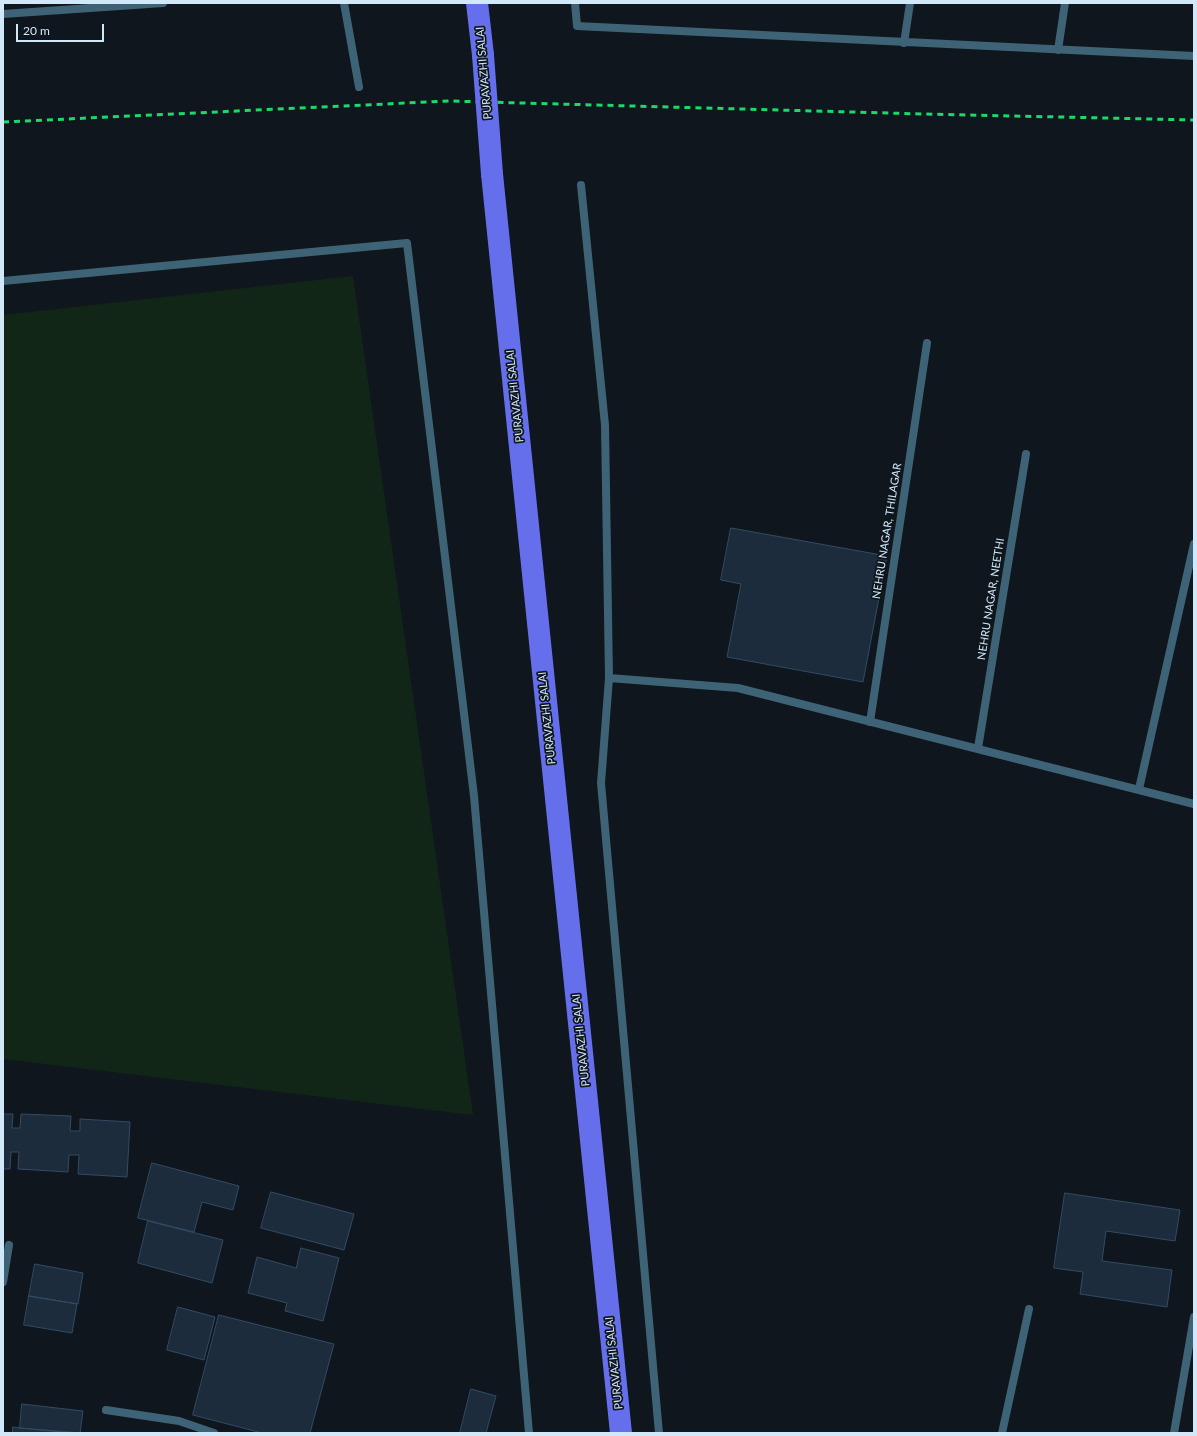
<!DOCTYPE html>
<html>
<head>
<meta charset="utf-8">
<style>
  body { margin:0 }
  #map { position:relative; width:1197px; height:1436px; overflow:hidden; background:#0f161d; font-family:Lato,sans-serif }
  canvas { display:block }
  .frame { position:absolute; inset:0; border:4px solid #d1e8f9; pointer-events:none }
  .scale { position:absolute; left:16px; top:24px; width:88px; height:18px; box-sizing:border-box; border:2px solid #d1e8f9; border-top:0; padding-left:5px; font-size:12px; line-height:14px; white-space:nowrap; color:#d1e8f9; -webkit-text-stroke:3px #0f161d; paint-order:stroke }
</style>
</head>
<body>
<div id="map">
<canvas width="1197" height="1436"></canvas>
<div class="frame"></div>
<div class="scale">20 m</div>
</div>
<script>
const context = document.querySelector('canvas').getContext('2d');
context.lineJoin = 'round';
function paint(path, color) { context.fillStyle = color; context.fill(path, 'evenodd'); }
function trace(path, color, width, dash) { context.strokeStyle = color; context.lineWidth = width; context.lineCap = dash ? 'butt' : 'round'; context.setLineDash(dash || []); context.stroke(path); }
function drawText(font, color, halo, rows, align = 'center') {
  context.font = font + ' Lato,sans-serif'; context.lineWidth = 3.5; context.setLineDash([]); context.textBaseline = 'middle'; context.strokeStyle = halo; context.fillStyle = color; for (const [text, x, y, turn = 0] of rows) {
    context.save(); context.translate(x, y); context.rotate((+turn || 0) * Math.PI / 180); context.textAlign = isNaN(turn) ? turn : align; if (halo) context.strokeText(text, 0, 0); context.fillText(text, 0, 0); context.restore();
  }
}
paint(new Path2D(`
  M353,276L473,1115L3,1059V315Z`), '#122618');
const building = new Path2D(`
  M731,528L887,556L863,682L727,657L741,584L721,580Z
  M3,1114H13L12,1128H20L21,1114L71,1116L70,1131H80V1119L130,1122L127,1177L78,1174L79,1155H69L68,1172L18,1169L19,1152H11L10,1169H3Z
  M152,1163L239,1186L233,1210L202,1202L194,1232L138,1218Z
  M271,1192L354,1214L344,1250L261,1228Z
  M1065,1193L1180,1210L1175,1241L1106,1231L1102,1261L1172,1270L1167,1307L1080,1294L1083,1272L1054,1268Z
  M148,1221L223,1240L212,1283L138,1263Z
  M301,1248L339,1258L323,1321L285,1311L287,1303L248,1293L257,1257L296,1268Z
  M35,1264L83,1273L78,1304L29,1296Z
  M29,1296L77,1304L72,1333L24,1325Z
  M178,1307L215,1317L204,1360L167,1350Z
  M219,1315L334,1344L310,1433H262L193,1415Z
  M471,1389L496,1396L486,1433H460Z
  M22,1404L83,1411L80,1433L20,1428Z
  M13,1427L20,1428L73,1433H13Z`);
paint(building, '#1d2c3c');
trace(building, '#324b65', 1);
trace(new Path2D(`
  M344,3L359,87
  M575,3L577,26L1194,56
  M3,14L163,3
  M904,43L910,3
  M1058,50L1065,3
  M581,185L605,425L609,678
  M3,281L407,243L474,796L529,1433
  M870,722L927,343
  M978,748L1026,454
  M1139,789L1194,544
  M3,1282L9,1245
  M106,1410L179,1421L214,1433
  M659,1433L601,783L609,678L738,688L1194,804
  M1002,1433L1029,1309
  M1174,1433L1194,1317`), '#3f6376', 8);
trace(new Path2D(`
  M477,3L483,55
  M492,174L621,1433`), '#666feb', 22);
trace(new Path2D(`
  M3,122L449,101L924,114L1194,120`), '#1cd969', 3, [6, 5]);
trace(new Path2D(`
  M483,55L492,174`), '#666feb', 22);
drawText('11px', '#d1e8f9', '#0f161d', [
  ["PURAVAZHI SALAI",484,73,-95],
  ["PURAVAZHI SALAI",515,396,-96],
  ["NEHRU NAGAR, THILAGAR",887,531,-81],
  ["NEHRU NAGAR, NEETHI",991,599,-81],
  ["PURAVAZHI SALAI",547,718,-96],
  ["PURAVAZHI SALAI",581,1040,-96],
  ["PURAVAZHI SALAI",614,1363,-96]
]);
</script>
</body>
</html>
